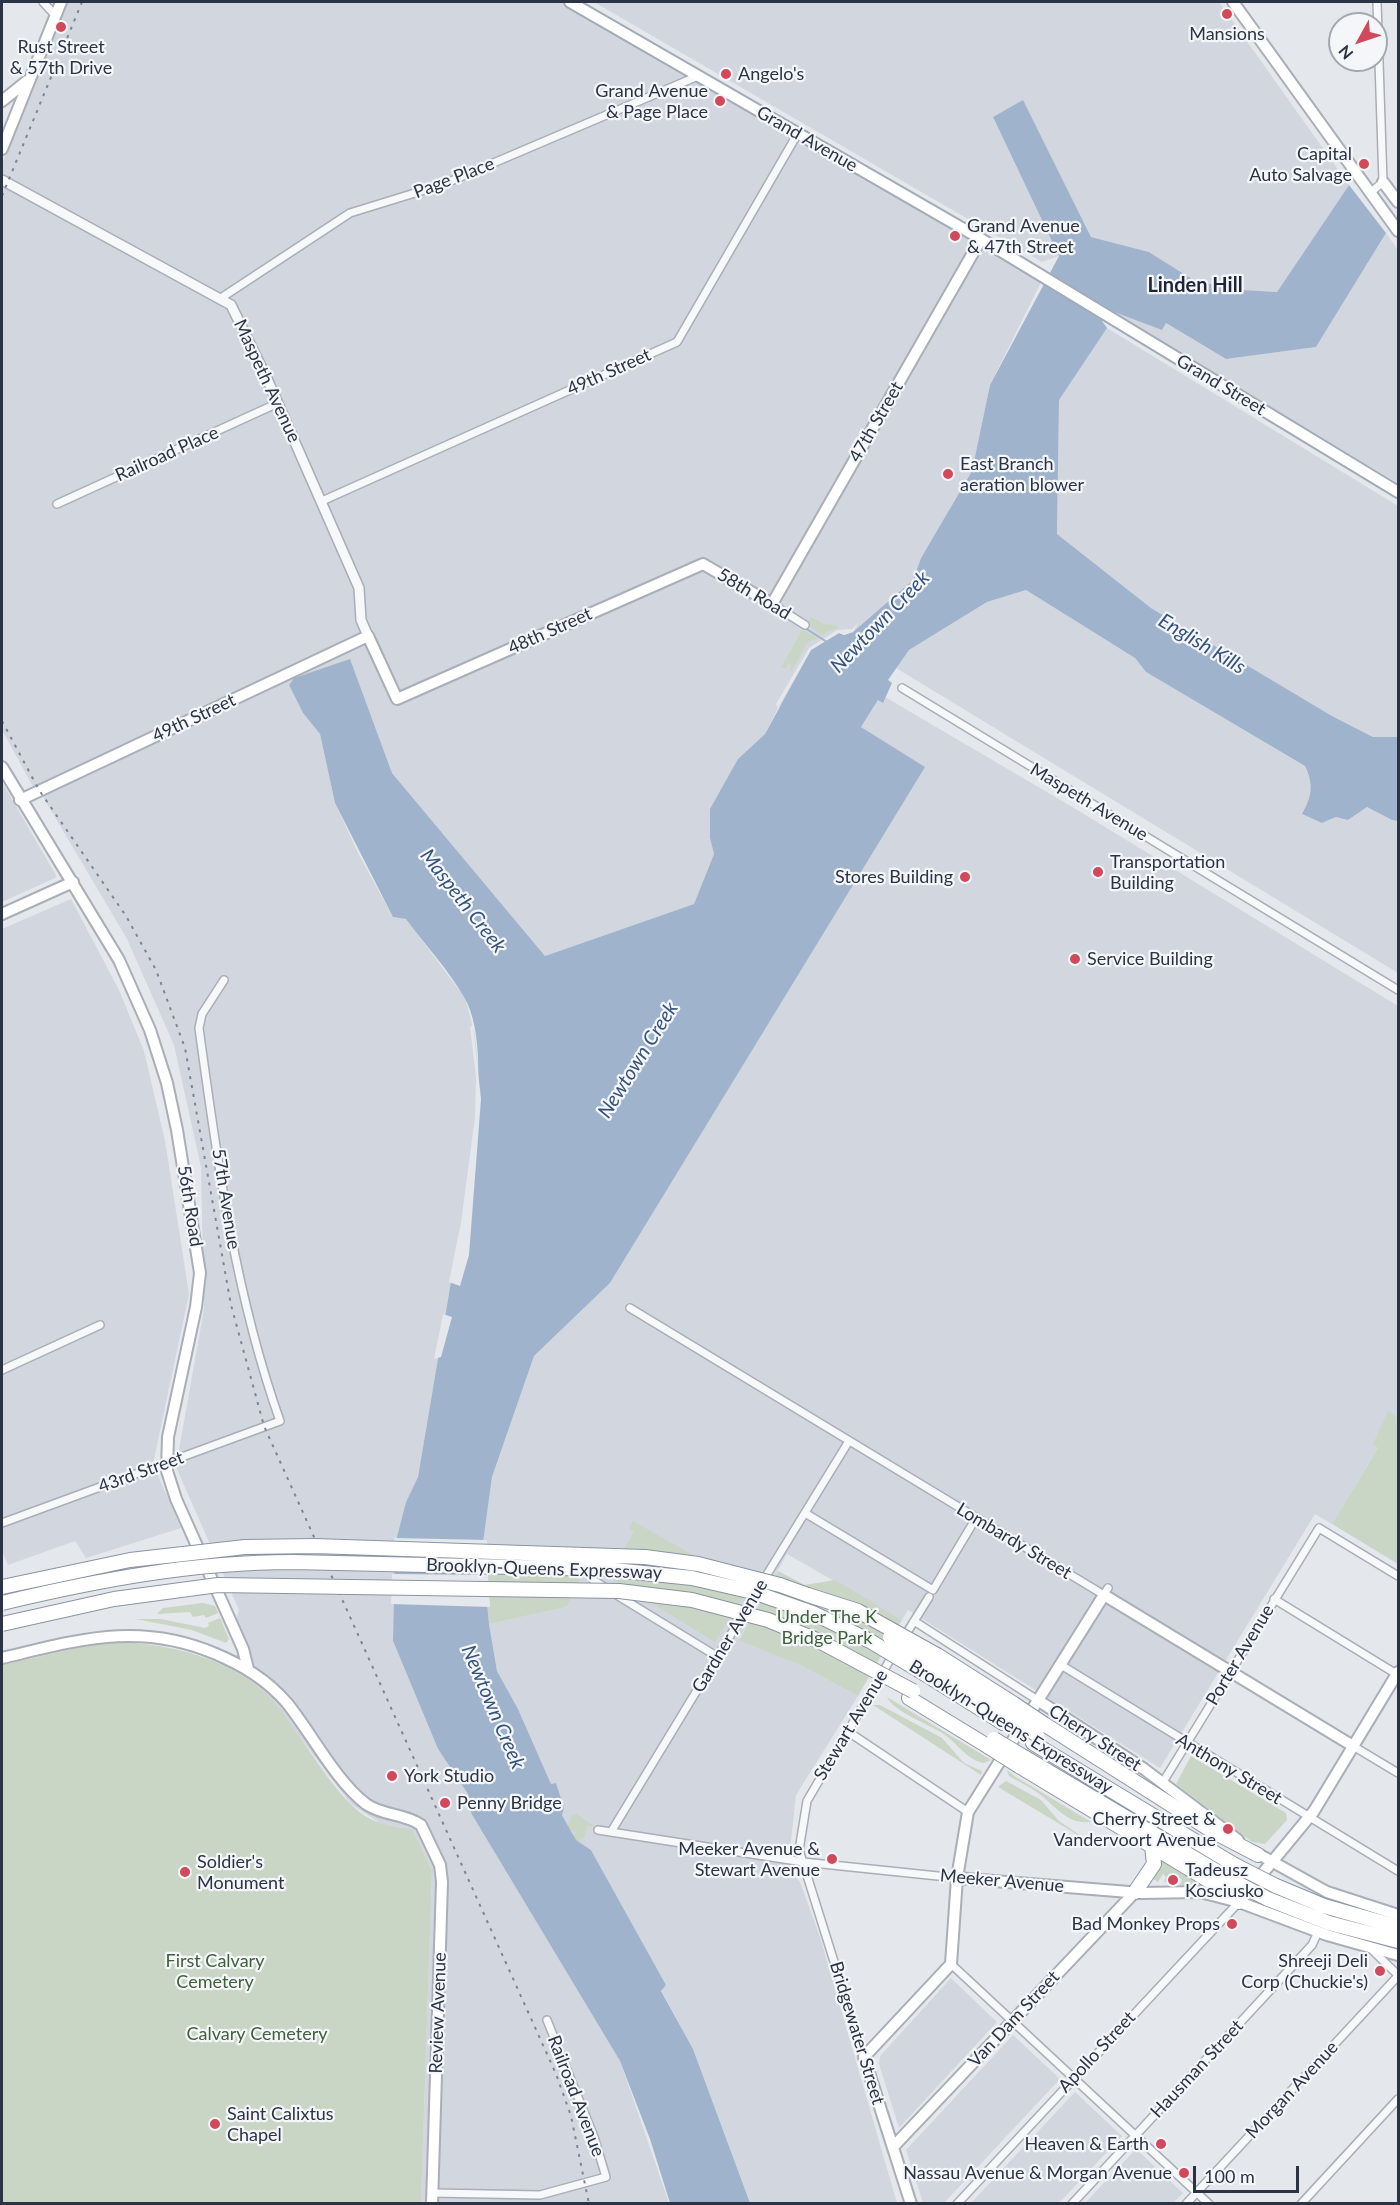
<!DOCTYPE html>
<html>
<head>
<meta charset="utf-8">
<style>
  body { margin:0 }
  #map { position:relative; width:1400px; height:2205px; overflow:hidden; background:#e4e7ec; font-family:Lato,sans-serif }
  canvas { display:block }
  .frame { position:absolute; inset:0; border:3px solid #2b3445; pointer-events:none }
  .north { position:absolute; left:1328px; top:12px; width:60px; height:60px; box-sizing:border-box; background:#f4f6f9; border:2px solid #a4a8b1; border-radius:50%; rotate:230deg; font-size:16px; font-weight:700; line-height:24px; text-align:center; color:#2b3445 }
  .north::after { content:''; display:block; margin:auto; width:21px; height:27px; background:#d1495b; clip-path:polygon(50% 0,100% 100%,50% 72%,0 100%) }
  .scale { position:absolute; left:1193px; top:2166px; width:106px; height:27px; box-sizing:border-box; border:3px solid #2b3445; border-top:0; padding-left:8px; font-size:18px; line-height:21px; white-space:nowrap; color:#2b3445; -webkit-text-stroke:4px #f4f6f9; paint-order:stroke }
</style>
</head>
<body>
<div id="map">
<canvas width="1400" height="2205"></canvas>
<div class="frame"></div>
<div class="north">N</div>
<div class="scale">100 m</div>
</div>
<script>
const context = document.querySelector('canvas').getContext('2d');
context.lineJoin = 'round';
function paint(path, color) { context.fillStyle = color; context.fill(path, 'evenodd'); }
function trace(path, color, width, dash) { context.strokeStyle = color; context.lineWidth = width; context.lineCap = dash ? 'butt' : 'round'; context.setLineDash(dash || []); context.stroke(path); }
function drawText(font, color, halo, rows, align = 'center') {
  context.font = font + ' Lato,sans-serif'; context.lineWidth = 4.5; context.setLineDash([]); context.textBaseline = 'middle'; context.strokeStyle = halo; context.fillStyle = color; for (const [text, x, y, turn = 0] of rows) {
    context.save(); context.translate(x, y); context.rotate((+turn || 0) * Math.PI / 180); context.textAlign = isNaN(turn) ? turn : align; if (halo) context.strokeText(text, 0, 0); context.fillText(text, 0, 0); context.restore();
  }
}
paint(new Path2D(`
  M67,2H570L1043,278L990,385L972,471L921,558L913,580L853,632L778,708L765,734L738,759L710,838L714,854L694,904L545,956L392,773L350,660L294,678L289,685L303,713L320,734L335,803L359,855L393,917L406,919L465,998L475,1035L479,1077L476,1132L418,1477L406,1502L395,1555L393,1641L438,1749L468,1794L471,1813L620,2061L669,2203H421L432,1871L428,1862L413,1830L380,1823L351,1804L272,1701L247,1680L220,1664L238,1654L231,1637L239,1610L176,1467L204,1309L201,1167L174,1045L127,939L39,790L36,792L2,730V164Z
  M594,2H1219L1349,185L1277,292L1242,290L1195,281L1149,252L1091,237L1023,101L993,117L1059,256L1042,262Z
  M1386,233L1398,250V483L1108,311L1166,323L1226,359L1316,347Z
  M1107,328L1398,506V737H1373L1332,716L1151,608L1057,534L1059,400Z
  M1026,590L1135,658L1146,672L1305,766L1311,779V799L1302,814L1322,823L1336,817L1348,820L1367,807L1392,820L1398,821V973L896,668L909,650L987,602Z
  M885,697L1074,808L1398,1006V1425L1393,1423L1332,1524L1315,1514L1160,1768L908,1610L902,1620L787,1554L739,1639L802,1666L858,1696L796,1795L788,1868L800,1882L820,1937L897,2203H750L693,2049L661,1990L666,1985L591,1850L576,1840L562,1815L564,1808L555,1783L551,1784L518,1709L497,1671L489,1624L567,1607L592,1555L482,1550L492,1477L534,1356L610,1283L924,767L861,727L878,700Z
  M2,782L57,877L2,902Z
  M71,899L119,990L144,1051L165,1141L189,1294L153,1464L181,1528L86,1558L75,1541L8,1565L2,1551V929Z
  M951,1978L997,2022L899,2128L879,2064L880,2056Z
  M1013,2035L1060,2079L944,2203H923L906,2150Z
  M1075,2092L1122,2136L1059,2203H971Z
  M1136,2149L1183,2193L1173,2203H1085Z`), '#d2d6de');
paint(new Path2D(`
  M811,617L824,624L838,626V628L826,632L824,636L806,624Z
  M802,630L818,638L807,643L791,672L790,662L786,668H781Z
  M1388,1411L1398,1418V1564L1332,1524L1378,1448L1373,1444Z
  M633,1521L749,1587L715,1642L608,1576L634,1532L629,1528Z
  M533,1545L592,1555L567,1607L489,1624L482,1550Z
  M778,1571L805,1585L835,1580L902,1620L858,1696L802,1666L739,1640Z
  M203,1603L215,1606L218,1613L206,1618L204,1615L193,1617L190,1612L157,1614L163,1608Z
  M220,1618L229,1639L226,1643L192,1630L136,1619H161L205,1628L209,1626L208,1623Z
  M113,1642C169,1643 233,1658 273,1701C301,1733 332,1794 365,1816C379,1825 397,1826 413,1830L432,1871L421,2203H2V1665L95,1644Z
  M887,1697L991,1760L984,1763C966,1760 957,1742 942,1733C928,1724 893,1711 887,1697Z
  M873,1705H880L942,1738L964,1763L982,1771L981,1775Z
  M1191,1756L1286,1813L1287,1820L1265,1844L1252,1842L1176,1784Z
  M1007,1770L1016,1777L1091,1822C1067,1825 1056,1806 1038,1793C1029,1786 1019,1782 1009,1776Z
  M1006,1781L1041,1800L1059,1821L1093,1844L998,1787Z
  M577,1814L595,1827L587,1825L584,1838L574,1843L571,1837L576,1833L567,1828L572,1815Z
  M1161,1859L1218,1891L1179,1888L1182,1879L1178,1877L1175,1881L1171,1879L1168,1884L1164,1881L1166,1877L1163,1874L1158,1882L1152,1878Z`), '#c9d6c5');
paint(new Path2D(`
  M1023,100L1091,237L1149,252L1195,281L1242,290L1277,292L1349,185L1386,233L1316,347L1226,359L1166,323L1162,330L1109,310L1102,321L1107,328L1059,400L1057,534L1151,608L1332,716L1373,737H1398V821L1392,820L1367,807L1348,820L1336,817L1322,823L1302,814C1312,797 1314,784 1305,766L1146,672L1135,658L1026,590L987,602L909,650L888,680L892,683L883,703L878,700L861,727L925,767L610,1283L534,1356L492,1477L482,1550L489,1624L497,1671L518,1709L551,1784L556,1783L564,1808L562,1815L576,1840L591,1850L666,1985L661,1991L693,2049L750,2203H670L650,2139L620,2061L471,1813L468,1794L438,1749L393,1641L395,1545L406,1502L418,1477L476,1133C478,1094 484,1030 464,997C448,969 425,945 406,919L393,917L335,803L320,734L303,713L289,685L294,678L350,659L392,773L545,956L694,904L714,854L710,838V809L738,759L765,734L811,650L839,633L844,635L853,632L913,580L921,558L972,471L990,385L1059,256L993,117Z`), '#9fb4cc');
paint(new Path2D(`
  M859,622L853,632L844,635L839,633L811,650L778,708L776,704L809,648L837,630L852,629Z
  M473,1025L481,1099L469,1255L460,1286L449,1282L461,1222L475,1117L476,1077L470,1027Z
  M443,1314L452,1317L441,1357L434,1359Z
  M394,1538L487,1540V1571L392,1569Z
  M392,1574L488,1575L490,1607L391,1604Z`), '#e4e7ec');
trace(new Path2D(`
  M805,628L827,642`), '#9fb4cc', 2);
const minor = new Path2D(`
  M43,2L56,16
  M1370,193L1383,182L1377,2
  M221,298L350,213L444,184L698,76
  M322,501L677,342L798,133
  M57,504L278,403
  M772,604L805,625
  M902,688L1398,990
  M630,1308L1104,1595L1108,1588
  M2,1370L100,1325
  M805,1513L933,1590L976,1518
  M2,1523L280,1421C235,1294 217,1160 199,1028L202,1014L224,980
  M593,1580L606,1588
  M763,1581L849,1441
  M615,1594L718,1657
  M1274,1599L1398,1675
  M914,1621L1039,1701
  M903,1639L929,1597
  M1061,1665L1398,1871
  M847,1731L968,1812
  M1353,1746L1398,1773
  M1163,1782L1319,1528L1398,1576
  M598,1830L803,1862L957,1878
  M611,1832L756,1593
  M1370,1948L1398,1975
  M951,1964L1209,2204
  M864,2057L799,1850L807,1801L894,1653
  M433,2193L540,2195L606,2177L594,2137L547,2020
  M957,2204L1239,1902
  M1072,2204L1312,1945L1318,1932
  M1186,2204L1398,1976
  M1301,2204L1398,2099`);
const tertiary = new Path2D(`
  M2,180L231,305L268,381L359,588L361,620L368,636`);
const secondary = new Path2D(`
  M1233,2L1398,231
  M2,101L27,81
  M2,149L61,2
  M1383,182L1398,202
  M2,767L119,960L150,1030L167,1083L177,1130L200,1273L196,1307L168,1437L167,1471L176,1499L243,1649L248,1669
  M20,800L368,636L397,699L703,564L772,604L981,239
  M2,914L73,882
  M2,1658C79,1640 139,1621 216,1654C244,1666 267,1680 287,1703C312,1734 335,1780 366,1804C383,1816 404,1813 421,1825L440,1865L442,1882L432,2204
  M1039,1701L1144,1769L1238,1840
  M1253,1851L1327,1892L1398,1915
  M957,1878L1141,1893L1200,1892L1239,1902L1327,1935L1398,1955
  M1239,1902L1314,1811L1398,1672
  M893,2147L1135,1892
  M911,2204L864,2057L951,1964L957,1878L968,1812L1104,1595L1353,1746`);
const primary = new Path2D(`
  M570,2L981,239L1398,492`);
const motorway = new Path2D(`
  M780,1585L808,1595
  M937,1655L1014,1704
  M931,1664L1008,1715
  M925,1674L1003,1723
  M909,1698L989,1747
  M1044,1724L1214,1832L1258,1855
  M1033,1743L1233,1864
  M1024,1757L1233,1881
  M1019,1766L1226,1891L1239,1902
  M1276,1886L1324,1906L1398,1927
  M1135,1892L1154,1864L1152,1846
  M1268,1899L1329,1923L1398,1941`);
trace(minor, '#a9aeb7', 10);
trace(tertiary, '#a9aeb7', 12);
trace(secondary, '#a9aeb7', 14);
trace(primary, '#a3abb8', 14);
trace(motorway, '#8b94a3', 16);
trace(minor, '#f7f8fa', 7);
trace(tertiary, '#f7f8fa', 9);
trace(secondary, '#fff', 10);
trace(primary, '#fff', 10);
trace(motorway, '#fff', 14);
trace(new Path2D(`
  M2,196L82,2
  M2,721L39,790L126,916L156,970L185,1048L231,1305L264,1426L556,2074L571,2116L589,2204`), '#7d8696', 2, [3, 6]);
const motorwayBridge = new Path2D(`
  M2,1587L130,1560L245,1547L314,1546L645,1557L698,1564L780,1585
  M808,1595L858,1611L937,1655
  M2,1603C98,1580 194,1562 293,1562L604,1569L692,1578L753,1592L813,1613L870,1641L925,1674
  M2,1624L114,1599L218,1585L619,1591L692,1600L768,1620L819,1641L913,1691
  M890,1637L931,1664
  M1014,1704L1044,1724
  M1008,1715L1037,1735
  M994,1739L1024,1757
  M989,1747L1019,1766
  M1233,1864L1276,1886
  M1233,1881L1268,1899`);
trace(motorwayBridge, '#8b94a3', 16, []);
trace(motorwayBridge, '#fff', 14);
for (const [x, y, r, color] of [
  [1227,14,6,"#d1495b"],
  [61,27,6,"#d1495b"],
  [726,74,6,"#d1495b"],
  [720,101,6,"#d1495b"],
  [1364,164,6,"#d1495b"],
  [955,236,6,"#d1495b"],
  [948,474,6,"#d1495b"],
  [1098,872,6,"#d1495b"],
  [965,877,6,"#d1495b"],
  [1075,959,6,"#d1495b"],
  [392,1776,6,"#d1495b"],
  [445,1803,6,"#d1495b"],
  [1228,1829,6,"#d1495b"],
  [832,1859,6,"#d1495b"],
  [185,1872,6,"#d1495b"],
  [1173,1880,6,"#d1495b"],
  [1232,1924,6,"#d1495b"],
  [1380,1971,6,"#d1495b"],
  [215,2124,6,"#d1495b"],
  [1161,2144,6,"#d1495b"],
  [1184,2173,6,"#d1495b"]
]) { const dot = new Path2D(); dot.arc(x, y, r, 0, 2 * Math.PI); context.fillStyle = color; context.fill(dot); trace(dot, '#f4f6f9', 2); }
drawText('18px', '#2b3445', '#f4f6f9', [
  ["Mansions",1227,34,"center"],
  ["Rust Street",61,47,"center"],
  ["& 57th Drive",61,68,"center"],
  ["Angelo's",738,74],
  ["Grand Avenue",708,91,"right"],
  ["& Page Place",708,112,"right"],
  ["Capital",1352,154,"right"],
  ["Auto Salvage",1352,175,"right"],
  ["Grand Avenue",967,226],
  ["& 47th Street",967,247],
  ["East Branch",960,464],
  ["aeration blower",960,485],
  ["Transportation",1110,862],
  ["Building",1110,883],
  ["Stores Building",953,877,"right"],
  ["Service Building",1087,959],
  ["York Studio",404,1776],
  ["Penny Bridge",457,1803],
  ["Cherry Street &",1216,1819,"right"],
  ["Vandervoort Avenue",1216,1840,"right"],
  ["Meeker Avenue &",820,1849,"right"],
  ["Stewart Avenue",820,1870,"right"],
  ["Soldier's",197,1862],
  ["Monument",197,1883],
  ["Tadeusz",1185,1870],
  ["Kosciusko",1185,1891],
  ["Bad Monkey Props",1220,1924,"right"],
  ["Shreeji Deli",1368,1961,"right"],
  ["Corp (Chuckie's)",1368,1982,"right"],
  ["Saint Calixtus",227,2114],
  ["Chapel",227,2135],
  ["Heaven & Earth",1149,2144,"right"],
  ["Nassau Avenue & Morgan Avenue",1172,2173,"right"]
], 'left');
drawText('18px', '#2b3445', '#f4f6f9', [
  ["Grand Avenue",807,139,30],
  ["Page Place",454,178,-21],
  ["49th Street",609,372,-24],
  ["Maspeth Avenue",267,381,65],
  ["Grand Street",1221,385,31],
  ["47th Street",876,422,-60],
  ["Railroad Place",167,454,-24],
  ["58th Road",754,594,31],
  ["48th Street",550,631,-24],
  ["49th Street",194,718,-25],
  ["Maspeth Avenue",1089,802,31],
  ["57th Avenue",226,1199,81],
  ["56th Road",190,1206,81],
  ["43rd Street",141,1472,-20],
  ["Lombardy Street",1014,1541,31],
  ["Brooklyn-Queens Expressway",544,1569,2],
  ["Gardner Avenue",730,1636,-59],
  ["Porter Avenue",1240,1655,-59],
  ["Stewart Avenue",851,1725,-59],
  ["Brooklyn-Queens Expressway",1011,1727,32],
  ["Cherry Street",1095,1738,33],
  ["Anthony Street",1229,1769,31],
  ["Meeker Avenue",1002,1881,5],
  ["Review Avenue",438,2013,-88],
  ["Van Dam Street",1014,2019,-47],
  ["Bridgewater Street",857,2033,73],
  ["Apollo Street",1097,2052,-47],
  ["Hausman Street",1197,2069,-47],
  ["Morgan Avenue",1292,2090,-47],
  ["Railroad Avenue",576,2096,69]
]);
drawText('18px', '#3f6138', '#f4f6f9', [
  ["Under The K",827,1617],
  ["Bridge Park",827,1638],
  ["First Calvary",215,1961],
  ["Cemetery",215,1982],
  ["Calvary Cemetery",257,2034]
]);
drawText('bold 20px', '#1d2536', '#f4f6f9', [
  ["Linden Hill",1195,286]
]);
drawText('italic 20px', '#34527a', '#f4f6f9', [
  ["Newtown Creek",880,622,-46],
  ["English Kills",1202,644,31],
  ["Maspeth Creek",463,901,52],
  ["Newtown Creek",638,1060,-58],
  ["Newtown Creek",493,1707,67]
]);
</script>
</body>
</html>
